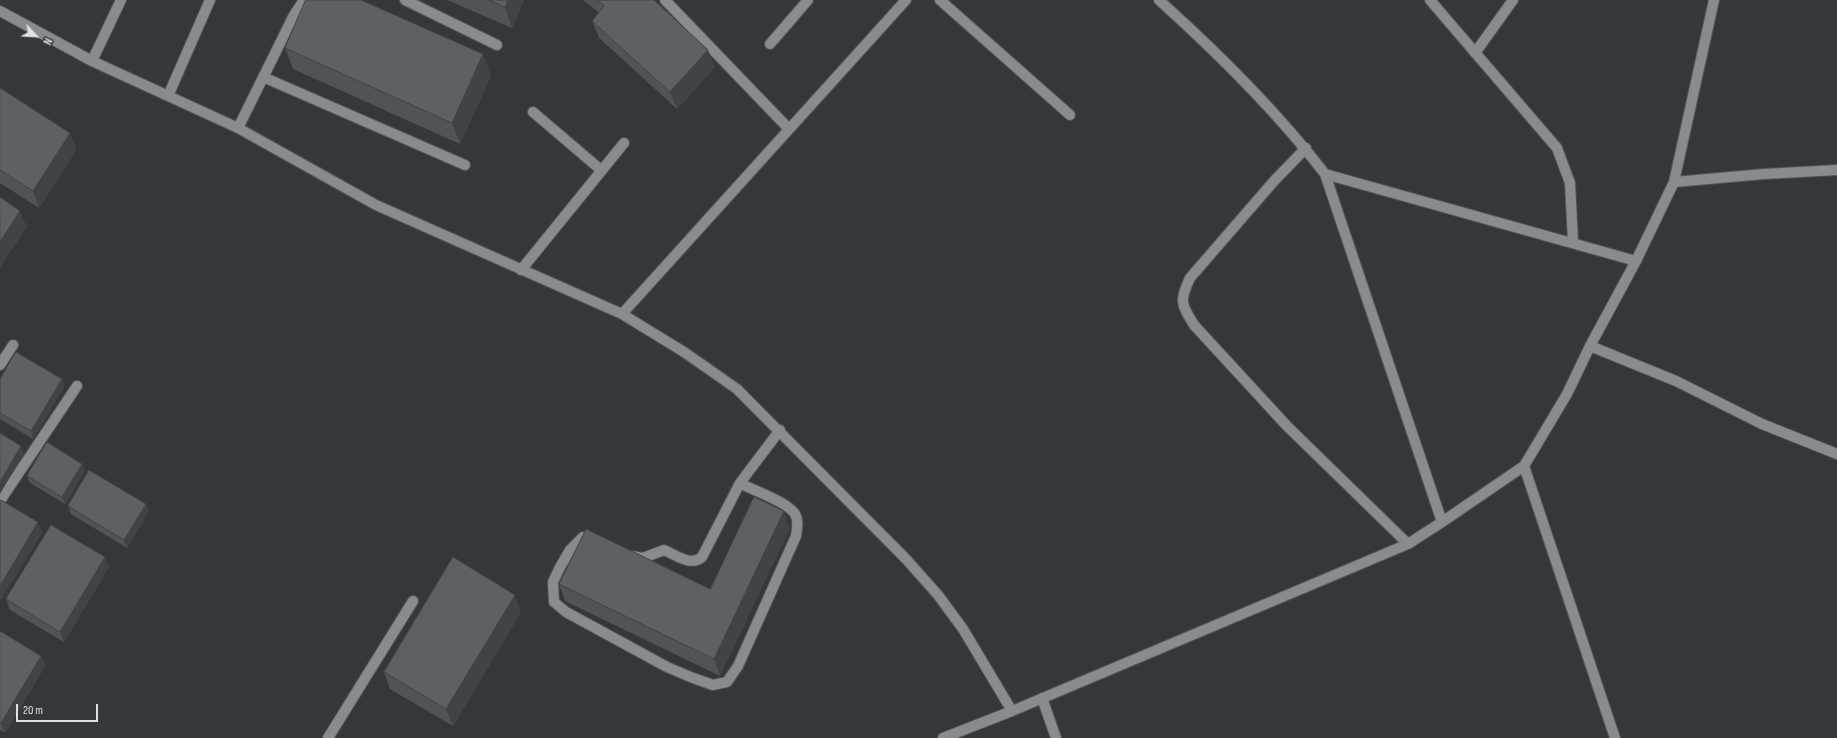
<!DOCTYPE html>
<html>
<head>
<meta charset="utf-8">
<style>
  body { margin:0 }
  #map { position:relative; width:1837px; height:738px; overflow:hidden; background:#34383c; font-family:"Sofia Sans Condensed",sans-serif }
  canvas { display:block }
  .north { position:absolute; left:16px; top:16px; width:40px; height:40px; -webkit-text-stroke:3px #34383c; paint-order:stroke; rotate:115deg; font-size:11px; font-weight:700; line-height:16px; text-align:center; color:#dee0e3 }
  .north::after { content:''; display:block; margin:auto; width:14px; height:18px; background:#dee0e3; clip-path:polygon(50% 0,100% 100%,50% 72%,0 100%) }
  .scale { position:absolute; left:16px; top:704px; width:82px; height:18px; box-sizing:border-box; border:2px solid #dee0e3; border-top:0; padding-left:5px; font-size:12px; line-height:14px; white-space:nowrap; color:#dee0e3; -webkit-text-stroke:3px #34383c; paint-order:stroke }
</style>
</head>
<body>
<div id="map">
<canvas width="1837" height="738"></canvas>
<div class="north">N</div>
<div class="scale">20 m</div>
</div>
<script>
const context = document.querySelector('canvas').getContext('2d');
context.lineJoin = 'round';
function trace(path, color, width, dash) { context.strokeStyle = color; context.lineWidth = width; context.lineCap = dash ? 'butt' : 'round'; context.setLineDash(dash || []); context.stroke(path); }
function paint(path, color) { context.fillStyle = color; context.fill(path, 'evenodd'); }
const minor = new Path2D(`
  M405,0L497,45
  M665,0L789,129
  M940,0L1070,115
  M1430,0L1557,148L1570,183L1573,242
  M0,11L92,61L238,128L376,205L622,314L684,352L737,389L906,559L938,595L963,629L1012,711
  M770,44L808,0
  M1475,53L1513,0
  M92,61L121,0
  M263,77L465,165
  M168,96L210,0
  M533,112L601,170
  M238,128L294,15L304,0
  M1306,148L1274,181L1190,278C1179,301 1181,304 1194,325L1287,426L1408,544
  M1325,174L1636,261
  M1674,182L1714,0
  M521,270L624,143
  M622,314L906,0
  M1590,346L1676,381L1762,424L1837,454
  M0,365L13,345
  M1524,466L1615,738
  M0,501L77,386
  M1442,522L1524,466L1567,394L1590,346L1636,261L1674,182L1764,174L1837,170
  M593,540L583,537L570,550L559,569L553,582L554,602L566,612L667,667L693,678L713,685L727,682L738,666L796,536C797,529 799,521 795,514C786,501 754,491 740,483L780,430
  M631,556L643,558L664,550C676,555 691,567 702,557L740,483
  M1042,698L1056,738
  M328,738L413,601
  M943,738L1012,711L1408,544L1442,522L1325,174C1276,110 1219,54 1159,0`);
trace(minor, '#525559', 12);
trace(minor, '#878c91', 10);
paint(new Path2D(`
  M447,0H524L512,28Z
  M583,0H654L715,67L677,109L599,38L592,21L599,13Z
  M285,48L491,76L460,144L293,69Z
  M0,88L70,133L76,150L39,208L0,183Z
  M0,379H62L64,387L33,439L0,419Z
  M82,464L85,471L65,504L30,483L27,476Z
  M68,506L149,511L127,548L71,514Z
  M790,528L720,676L565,601L559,584L710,589Z
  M109,567L64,642L10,610L6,599Z
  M521,612L453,726L390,689L384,672Z
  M0,631L41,656L45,666L5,733L0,730Z`), '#505358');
paint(new Path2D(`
  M508,0H524L512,28L505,7Z
  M708,50L715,67L677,109L670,92Z
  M483,54L491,76L460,144L452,123Z
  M70,133L76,150L39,208L33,191Z
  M20,211L27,227L0,268V242Z
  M62,379L64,387L33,439L31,431Z
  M21,446L24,453L0,494V482Z
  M82,464L85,471L65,504L62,497Z
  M146,504L149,511L127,548L124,540Z
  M784,511L790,528L720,676L714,659Z
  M38,522L42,533L0,602V586Z
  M105,557L109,567L64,642L60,632Z
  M515,595L521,612L453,726L446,709Z
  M41,656L45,666L5,733L1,723Z`), '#414447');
const building = new Path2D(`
  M306,0H361L483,54L452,123L285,48Z
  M489,0H508L505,7Z
  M597,0H654L708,50L670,92L592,21L604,6Z
  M0,88L70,133L33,191L0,170Z
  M0,197L20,211L0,242Z
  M16,352L62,379L31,431L0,413V379Z
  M0,433L21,446L0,482Z
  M47,442L82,464L62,497L27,476Z
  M89,470L146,504L124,540L68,506Z
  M754,497L784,511L714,659L559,584L586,529L710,589Z
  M1,500L38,522L0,586V502Z
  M51,525L105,557L60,632L6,599Z
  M453,557L515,595L446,709L384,672Z
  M0,631L41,656L1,723L0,722Z`);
paint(building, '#5d6166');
trace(building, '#414447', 1);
</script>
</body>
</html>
